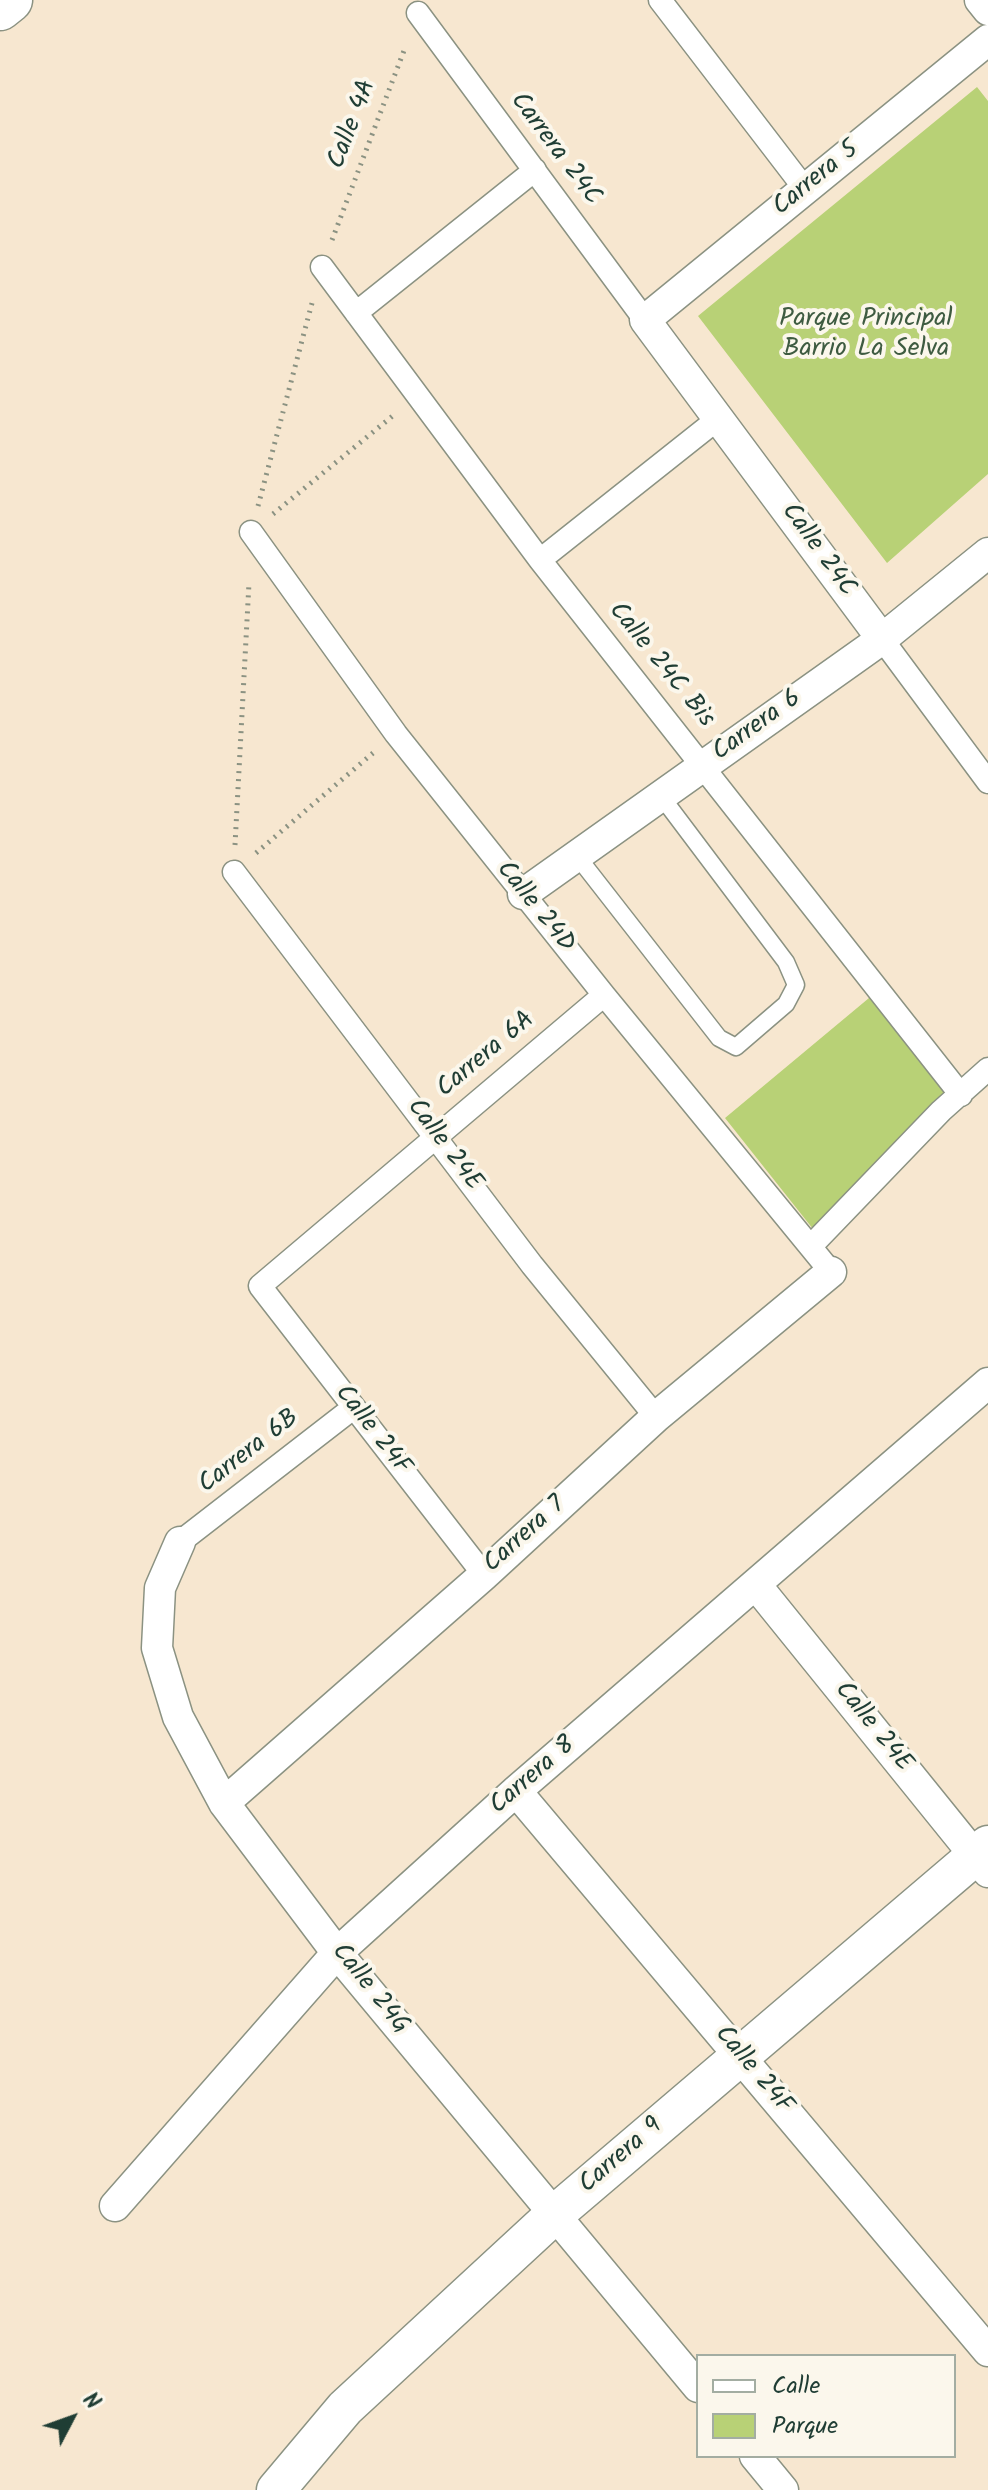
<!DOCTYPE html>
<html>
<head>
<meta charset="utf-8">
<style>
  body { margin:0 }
  #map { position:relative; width:988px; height:2490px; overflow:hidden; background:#f7e7d0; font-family:Kalam,sans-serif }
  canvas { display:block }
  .legend { position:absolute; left:696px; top:2354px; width:260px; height:104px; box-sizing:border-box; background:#fbf7ec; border:2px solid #a3ada2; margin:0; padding:10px 14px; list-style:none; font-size:24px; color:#1f3d34 }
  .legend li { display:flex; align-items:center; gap:16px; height:40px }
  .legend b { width:40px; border:2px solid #a3ada2 }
  .north { position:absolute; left:32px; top:2378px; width:80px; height:80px; -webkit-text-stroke:6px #fbf7ec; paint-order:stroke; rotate:49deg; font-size:22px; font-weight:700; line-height:32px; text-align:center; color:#1f3d34 }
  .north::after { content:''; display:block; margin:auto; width:28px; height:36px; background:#1f3d34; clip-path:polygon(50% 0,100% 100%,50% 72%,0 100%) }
</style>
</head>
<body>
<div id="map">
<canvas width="988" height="2490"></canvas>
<ul class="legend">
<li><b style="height:10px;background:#fff"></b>Calle</li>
<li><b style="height:22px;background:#b8d176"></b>Parque</li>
</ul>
<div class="north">N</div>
</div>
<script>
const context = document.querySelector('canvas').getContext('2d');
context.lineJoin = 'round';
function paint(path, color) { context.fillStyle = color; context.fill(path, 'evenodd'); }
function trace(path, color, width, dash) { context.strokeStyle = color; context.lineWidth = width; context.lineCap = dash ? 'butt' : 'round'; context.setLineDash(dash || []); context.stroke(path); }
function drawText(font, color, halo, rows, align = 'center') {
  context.font = font + ' Kalam,sans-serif'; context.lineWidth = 8; context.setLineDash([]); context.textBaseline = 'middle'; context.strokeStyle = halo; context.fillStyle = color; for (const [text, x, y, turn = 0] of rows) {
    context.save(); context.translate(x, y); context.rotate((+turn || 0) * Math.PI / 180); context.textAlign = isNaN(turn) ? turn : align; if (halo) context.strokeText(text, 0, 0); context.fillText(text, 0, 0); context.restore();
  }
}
paint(new Path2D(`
  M977,87L988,101V474L887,563L698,316Z
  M875,993L946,1093L813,1229L725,1118Z`), '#b8d176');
const service = new Path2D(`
  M577,856L719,1038L736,1047L786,1004L796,985L786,962L661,796`);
const pedestrian = new Path2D(`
  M660,0L805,189
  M418,13L645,320
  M322,267L540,560L961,1095
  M356,313L535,170
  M251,532L396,734L604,995L831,1272
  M540,560L719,418
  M882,639L988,782
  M234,872L532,1265L656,1417
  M811,1246L941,1111L988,1069
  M180,1542L353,1408
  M484,1575L260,1286L604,995`);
const minor = new Path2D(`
  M980,0L988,10
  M882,639L645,320L988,40
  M523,894L882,639L988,553
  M180,1542L160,1588L157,1648L178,1717L224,1803L337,1953L698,2387
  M756,1585L988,1872
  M516,1791L988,2351
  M224,1803L484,1575L656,1417L831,1272
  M115,2206L337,1953L516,1791L988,1383
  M755,2456L783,2490`);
const tertiary = new Path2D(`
  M276,2490L345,2408L555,2214L988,1845`);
const primary = new Path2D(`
  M0,8L10,0`);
trace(service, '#8b9282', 19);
trace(pedestrian, '#8b9282', 25);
trace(minor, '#8b9282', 33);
trace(tertiary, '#8b9282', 41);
trace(primary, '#8b9282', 47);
trace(new Path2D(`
  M332,240L405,48
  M258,506L312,303
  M273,514L395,414
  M235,845L249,583
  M256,853L373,753`), '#8b9282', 5, [2, 6]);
trace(service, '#fff', 16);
trace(pedestrian, '#fff', 22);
trace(minor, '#fff', 30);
trace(tertiary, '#fff', 38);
trace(primary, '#fff', 44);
drawText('26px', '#1f3d34', '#fbf7ec', [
  ["Calle 4A",354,125,-69],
  ["Carrera 24C",554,150,53],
  ["Carrera 5",817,180,-39],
  ["Calle 24C",817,551,54],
  ["Calle 24C Bis",660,666,51],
  ["Carrera 6",758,727,-36],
  ["Calle 24D",534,908,51],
  ["Carrera 6A",487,1056,-40],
  ["Calle 24E",443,1146,53],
  ["Calle 24F",371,1431,52],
  ["Carrera 6B",250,1453,-38],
  ["Carrera 7",526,1536,-42],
  ["Calle 24E",872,1728,51],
  ["Carrera 8",534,1777,-41],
  ["Calle 24G",369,1990,51],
  ["Calle 24F",752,2071,50],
  ["Carrera 9",622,2157,-41]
]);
drawText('26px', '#3e5b41', '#fbf7ec', [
  ["Parque Principal",866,321],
  ["Barrio La Selva",866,351]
]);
</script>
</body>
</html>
